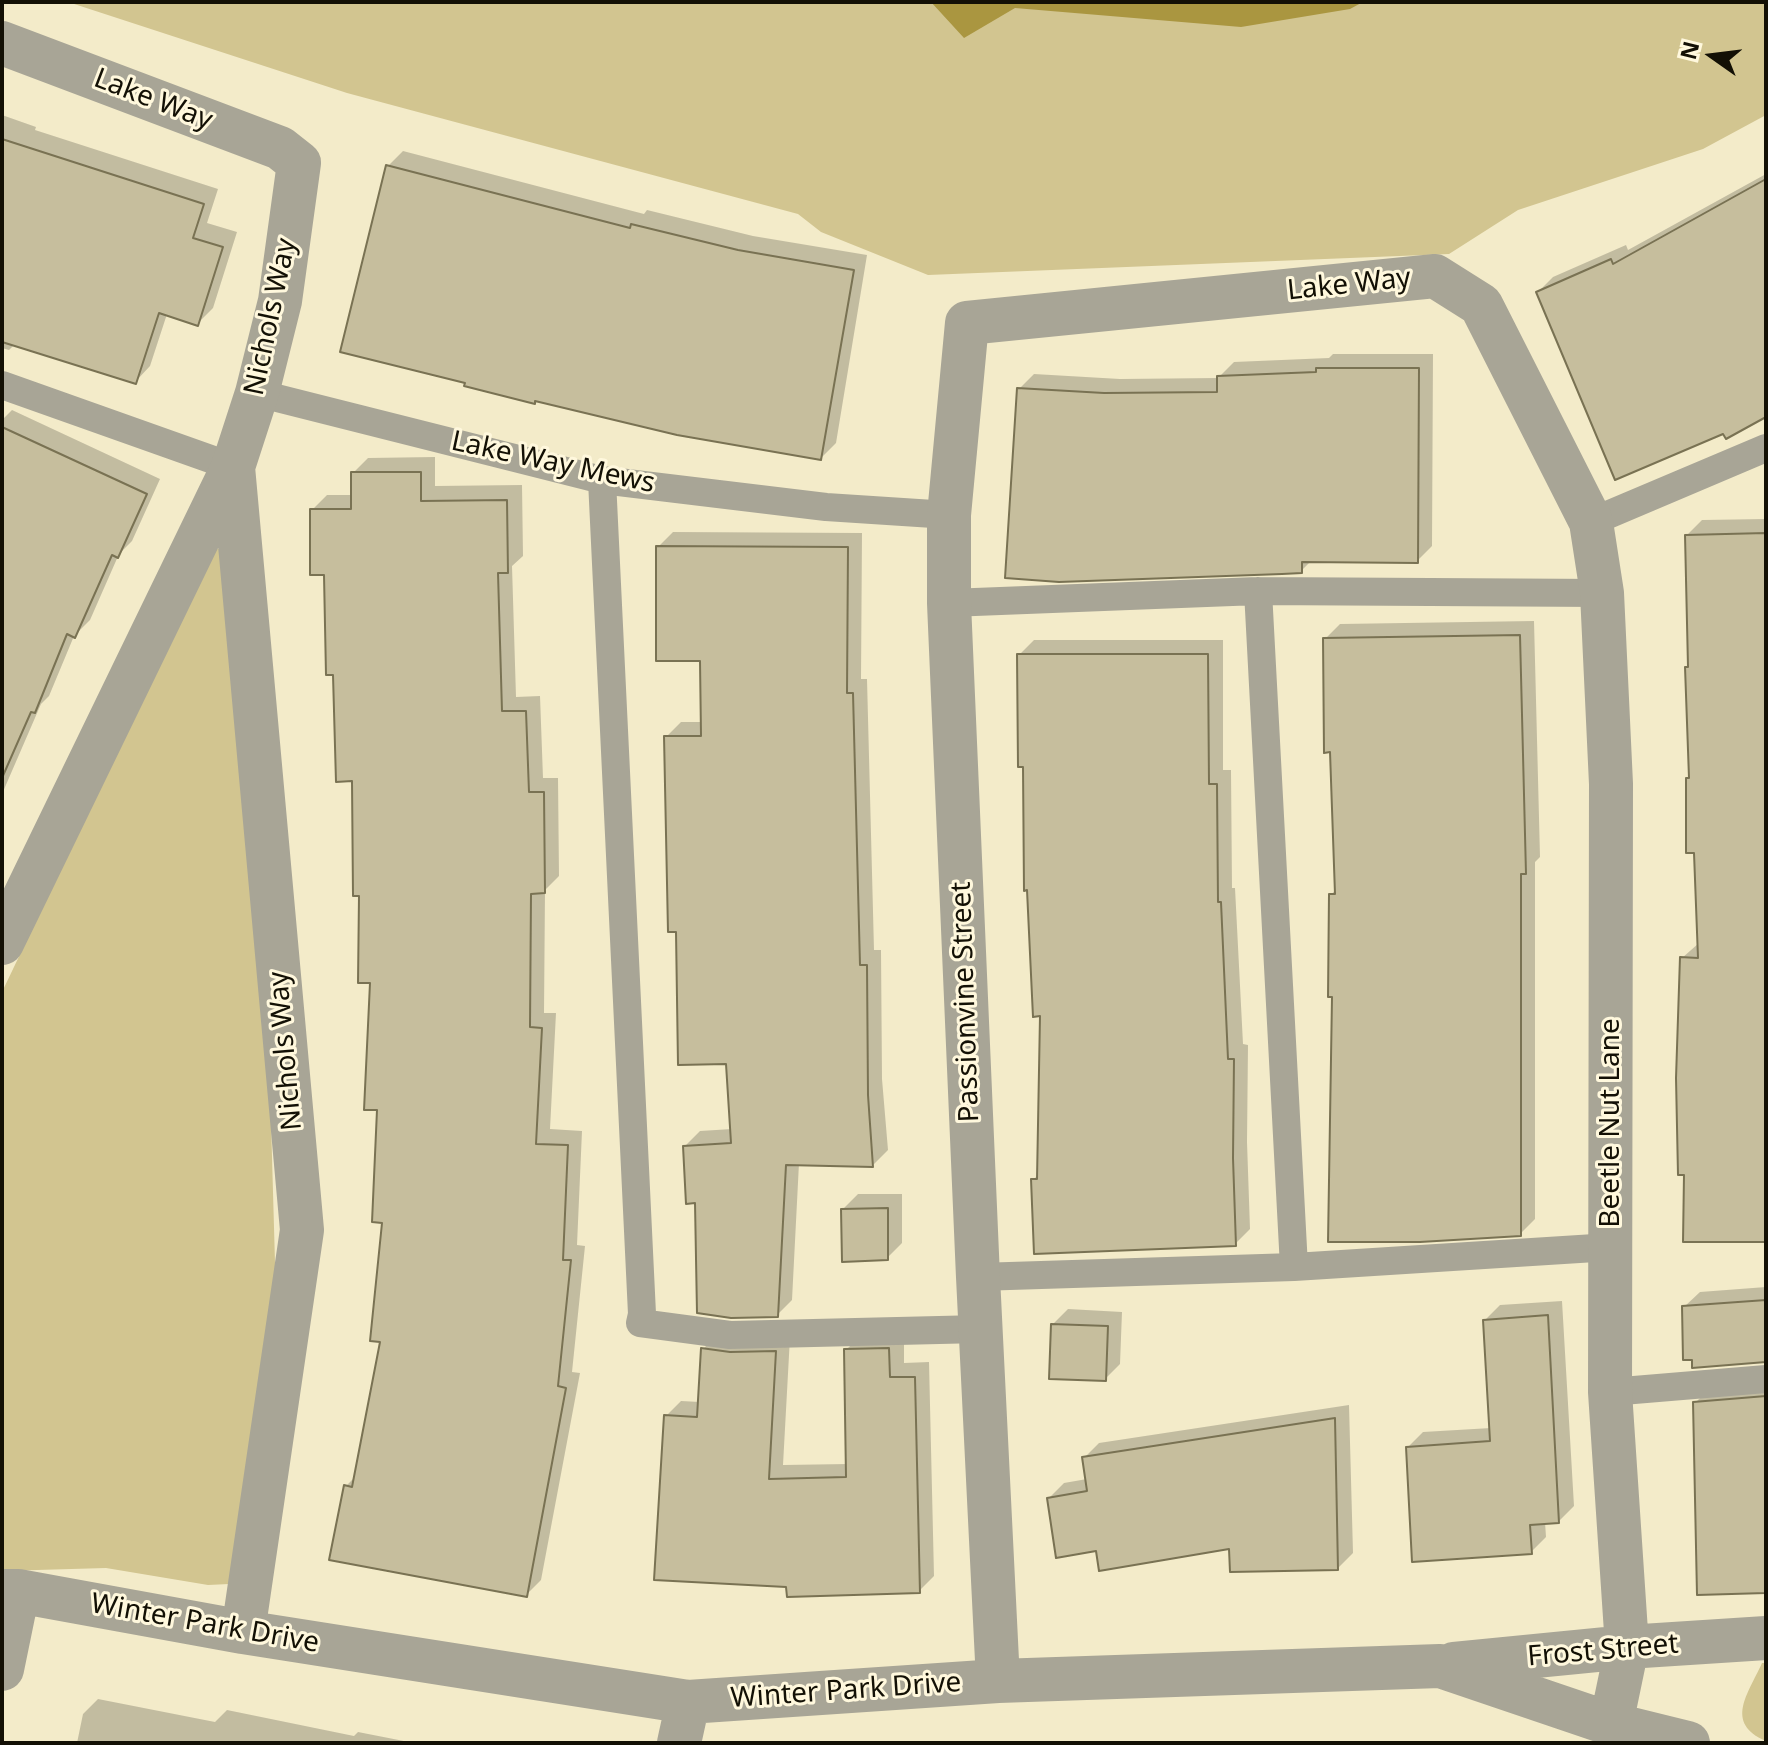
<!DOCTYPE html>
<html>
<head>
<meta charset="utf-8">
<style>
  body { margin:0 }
  #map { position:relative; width:1768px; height:1745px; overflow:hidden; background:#f3ebc9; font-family:"Noto Sans",sans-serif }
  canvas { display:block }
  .frame { position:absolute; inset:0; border:4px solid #131005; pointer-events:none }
  .north { position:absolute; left:1672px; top:16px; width:80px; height:80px; -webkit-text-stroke:6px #fff8dd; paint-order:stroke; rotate:284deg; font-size:22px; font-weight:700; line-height:32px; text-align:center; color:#131005 }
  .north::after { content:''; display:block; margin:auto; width:28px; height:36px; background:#131005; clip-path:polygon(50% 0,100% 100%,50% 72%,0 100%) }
</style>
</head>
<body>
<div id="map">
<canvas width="1768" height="1745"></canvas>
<div class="frame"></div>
<div class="north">N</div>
</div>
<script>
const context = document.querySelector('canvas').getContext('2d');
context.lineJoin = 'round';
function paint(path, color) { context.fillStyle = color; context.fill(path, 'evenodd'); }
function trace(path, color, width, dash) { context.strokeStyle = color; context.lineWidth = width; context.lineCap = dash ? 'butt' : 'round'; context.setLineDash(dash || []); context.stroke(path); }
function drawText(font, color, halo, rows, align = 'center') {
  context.font = font + ' "Noto Sans",sans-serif'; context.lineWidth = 6; context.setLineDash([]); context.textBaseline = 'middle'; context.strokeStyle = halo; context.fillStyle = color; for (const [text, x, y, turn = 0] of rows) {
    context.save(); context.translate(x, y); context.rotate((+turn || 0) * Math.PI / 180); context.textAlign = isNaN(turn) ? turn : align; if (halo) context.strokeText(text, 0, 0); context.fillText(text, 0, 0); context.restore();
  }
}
paint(new Path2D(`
  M68,2H1766V115L1703,149L1518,210L1449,254L928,275L821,232L798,214L347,93Z
  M228,548L270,1086L276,1298L229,1584L208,1585L106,1568L2,1571V992L214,549Z
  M1762,1663H1766V1741C1724,1723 1748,1694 1762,1663Z`), '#d2c590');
paint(new Path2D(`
  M931,2H1363L1350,9L1241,27L1015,8L964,38Z`), '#aa9640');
paint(new Path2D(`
  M2,115L36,127L35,130L218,189L207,223L237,232L213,308L198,323L167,314L150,366L136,381L15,344L9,350L2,348Z
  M403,151L644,214L647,210L753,236L867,255L836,443L821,458L388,166Z
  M1766,174V415L1538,292L1553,277L1626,245L1628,250Z
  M1333,354H1433L1432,546L1417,561L1312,560L1301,571L1019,389L1034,374L1120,379L1218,378L1234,362L1329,358Z
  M12,410L160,479L132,541L119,554L90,620L74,636L49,696L41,704L2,794V420Z
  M435,457V486L522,485L523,556L512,566L516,697L540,696L543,778H558L559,876L545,890L544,1013H556L550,1129L582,1131L577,1245L585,1246L572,1372L580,1373L541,1580L526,1595L346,1486L357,1475L382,1340L385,1221L373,981L361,894L354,779L335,673L326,573L312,510L327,495H353V473L368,458Z
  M1766,519V1240L1682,958L1699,943L1696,851L1688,779L1691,776L1687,535L1702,520Z
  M673,532L862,533L861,679H867L874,950H881L882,1079L888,1150L873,1165L799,1163L792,1300L777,1315L697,1201L685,1146L700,1131L732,1129L728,1062L678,930L666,737L681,722H702V659L658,547Z
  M1534,621L1540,857L1535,862V1219L1520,1234L1334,995L1331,895L1336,889L1325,639L1340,624Z
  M1034,640H1223V770H1231L1232,888H1235L1243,1044L1248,1045L1247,1142L1250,1229L1235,1244L1033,1180L1039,1174L1042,1014L1019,655Z
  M858,1194H902V1243L887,1258L843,1209Z
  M1766,1287V1360L1684,1307L1700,1292Z
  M1562,1301L1574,1506L1559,1521L1545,1522L1546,1537L1531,1552L1408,1447L1423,1432L1491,1428L1485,1320L1500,1305Z
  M1068,1309L1122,1312L1120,1364L1105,1379L1053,1324Z
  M718,1334L790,1337L783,1465L848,1464L846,1350L861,1335L904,1334V1363L929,1362L934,1576L919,1591L788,1585L666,1416L681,1401L700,1402L703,1349Z
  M1766,1383V1591L1695,1403L1710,1388Z
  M1349,1405L1353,1553L1338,1568L1231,1547L1098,1549L1049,1498L1064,1483L1087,1479L1084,1458L1099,1443Z
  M98,1699L215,1722L227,1710L354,1736L358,1732L414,1743H77L83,1714Z`), '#0003');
const building = new Path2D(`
  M2,139L204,204L193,238L223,247L198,326L159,313L136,384L2,342Z
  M386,165L630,228L631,224L738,250L854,270L821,460L677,435L535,401V404L464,386L465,383L340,352Z
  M1766,179V417L1726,439L1723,434L1615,480L1536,292L1611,259L1613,264Z
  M1316,368H1419L1418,563L1302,562V573L1282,574L1059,582L1005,578L1017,388L1104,393L1217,392V376L1316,372Z
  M2,427L147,494L118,558L112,555L75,638L67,634L35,713L31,712L2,778Z
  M351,472H421V501L507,500L508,573H498L502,711H526L529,792H544L545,893L531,894L530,1027L542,1028L536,1144L568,1145L563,1260H571L558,1386L566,1388L527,1597L329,1560L344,1485L352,1487L380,1342L370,1341L382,1223L372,1222L377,1110H364L370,983H358L359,896H353L352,781L336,782L333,675H326L324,575H310V509H351Z
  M1766,533V1242H1683L1684,1175H1678L1676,1078L1680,957L1698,958L1694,853H1686V778H1689L1685,667H1688L1685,535Z
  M656,546L848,547L847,693H853L860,965H867L868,1095L873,1167L786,1165L778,1317L731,1318L697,1313L695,1203L686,1204L683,1146L731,1143L726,1064L678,1065L676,932H668L664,736H701L700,661H656Z
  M1520,635L1526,874H1521V1236L1420,1242H1328L1332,997H1328L1329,894H1335L1330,752L1324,753L1323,638Z
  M1017,654H1208L1209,784H1217L1218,902H1221L1228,1059H1234L1233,1158L1236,1246L1034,1254L1031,1179H1037L1040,1016L1033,1017L1027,890L1024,891L1023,767H1018Z
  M888,1208V1260L842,1262L841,1209Z
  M1766,1300V1362L1692,1368V1360H1683L1682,1306Z
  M1548,1315L1559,1523L1530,1525L1532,1554L1412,1562L1406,1447L1490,1441L1483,1320Z
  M1051,1324L1108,1326L1106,1381L1049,1379Z
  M701,1348L730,1352L776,1351L769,1479L846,1477L844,1349L889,1348L890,1377H915L920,1593L787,1597L786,1587L654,1580L664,1415L697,1417Z
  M1766,1396V1593L1697,1595L1693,1402Z
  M1335,1418L1338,1570L1230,1572L1229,1549L1099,1571L1096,1551L1056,1558L1047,1498L1087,1491L1082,1457Z`);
paint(building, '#c6be9d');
trace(building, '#797253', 2);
trace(new Path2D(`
  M2,385L233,467
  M257,393L602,480L826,507L949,515
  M602,480L642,1314L640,1323L730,1335L981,1329
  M1591,522L1766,448
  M1258,591L1294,1267
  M949,603L1258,591L1602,593
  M978,1277L1294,1267L1611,1247
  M1610,1392L1766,1379`), '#a8a596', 28);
trace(new Path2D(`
  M2,43L280,148L299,163L280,301L257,393L233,467L2,943
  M233,467L302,1230L243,1632
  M2,1591H18L243,1632L688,1702L998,1681L1440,1666L1611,1724L1688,1743
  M1454,1664L1627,1647L1766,1638
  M2,1669L18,1591
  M998,1681L978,1277L949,603V515L967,323L1435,276L1481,305L1591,522L1602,593L1611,784L1610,1392L1627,1647L1611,1724
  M679,1743L688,1702`), '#a8a596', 44);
drawText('28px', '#131005', '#fff8dd', [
  ["Lake Way",153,100,21],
  ["Lake Way",1349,285,-6],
  ["Nichols Way",271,317,-78],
  ["Lake Way Mews",553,463,12],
  ["Passionvine Street",966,1002,-92],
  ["Nichols Way",286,1051,-95],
  ["Beetle Nut Lane",1611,1123,-90],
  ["Winter Park Drive",205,1624,10],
  ["Frost Street",1603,1651,-5],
  ["Winter Park Drive",846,1691,-4]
]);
</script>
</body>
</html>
